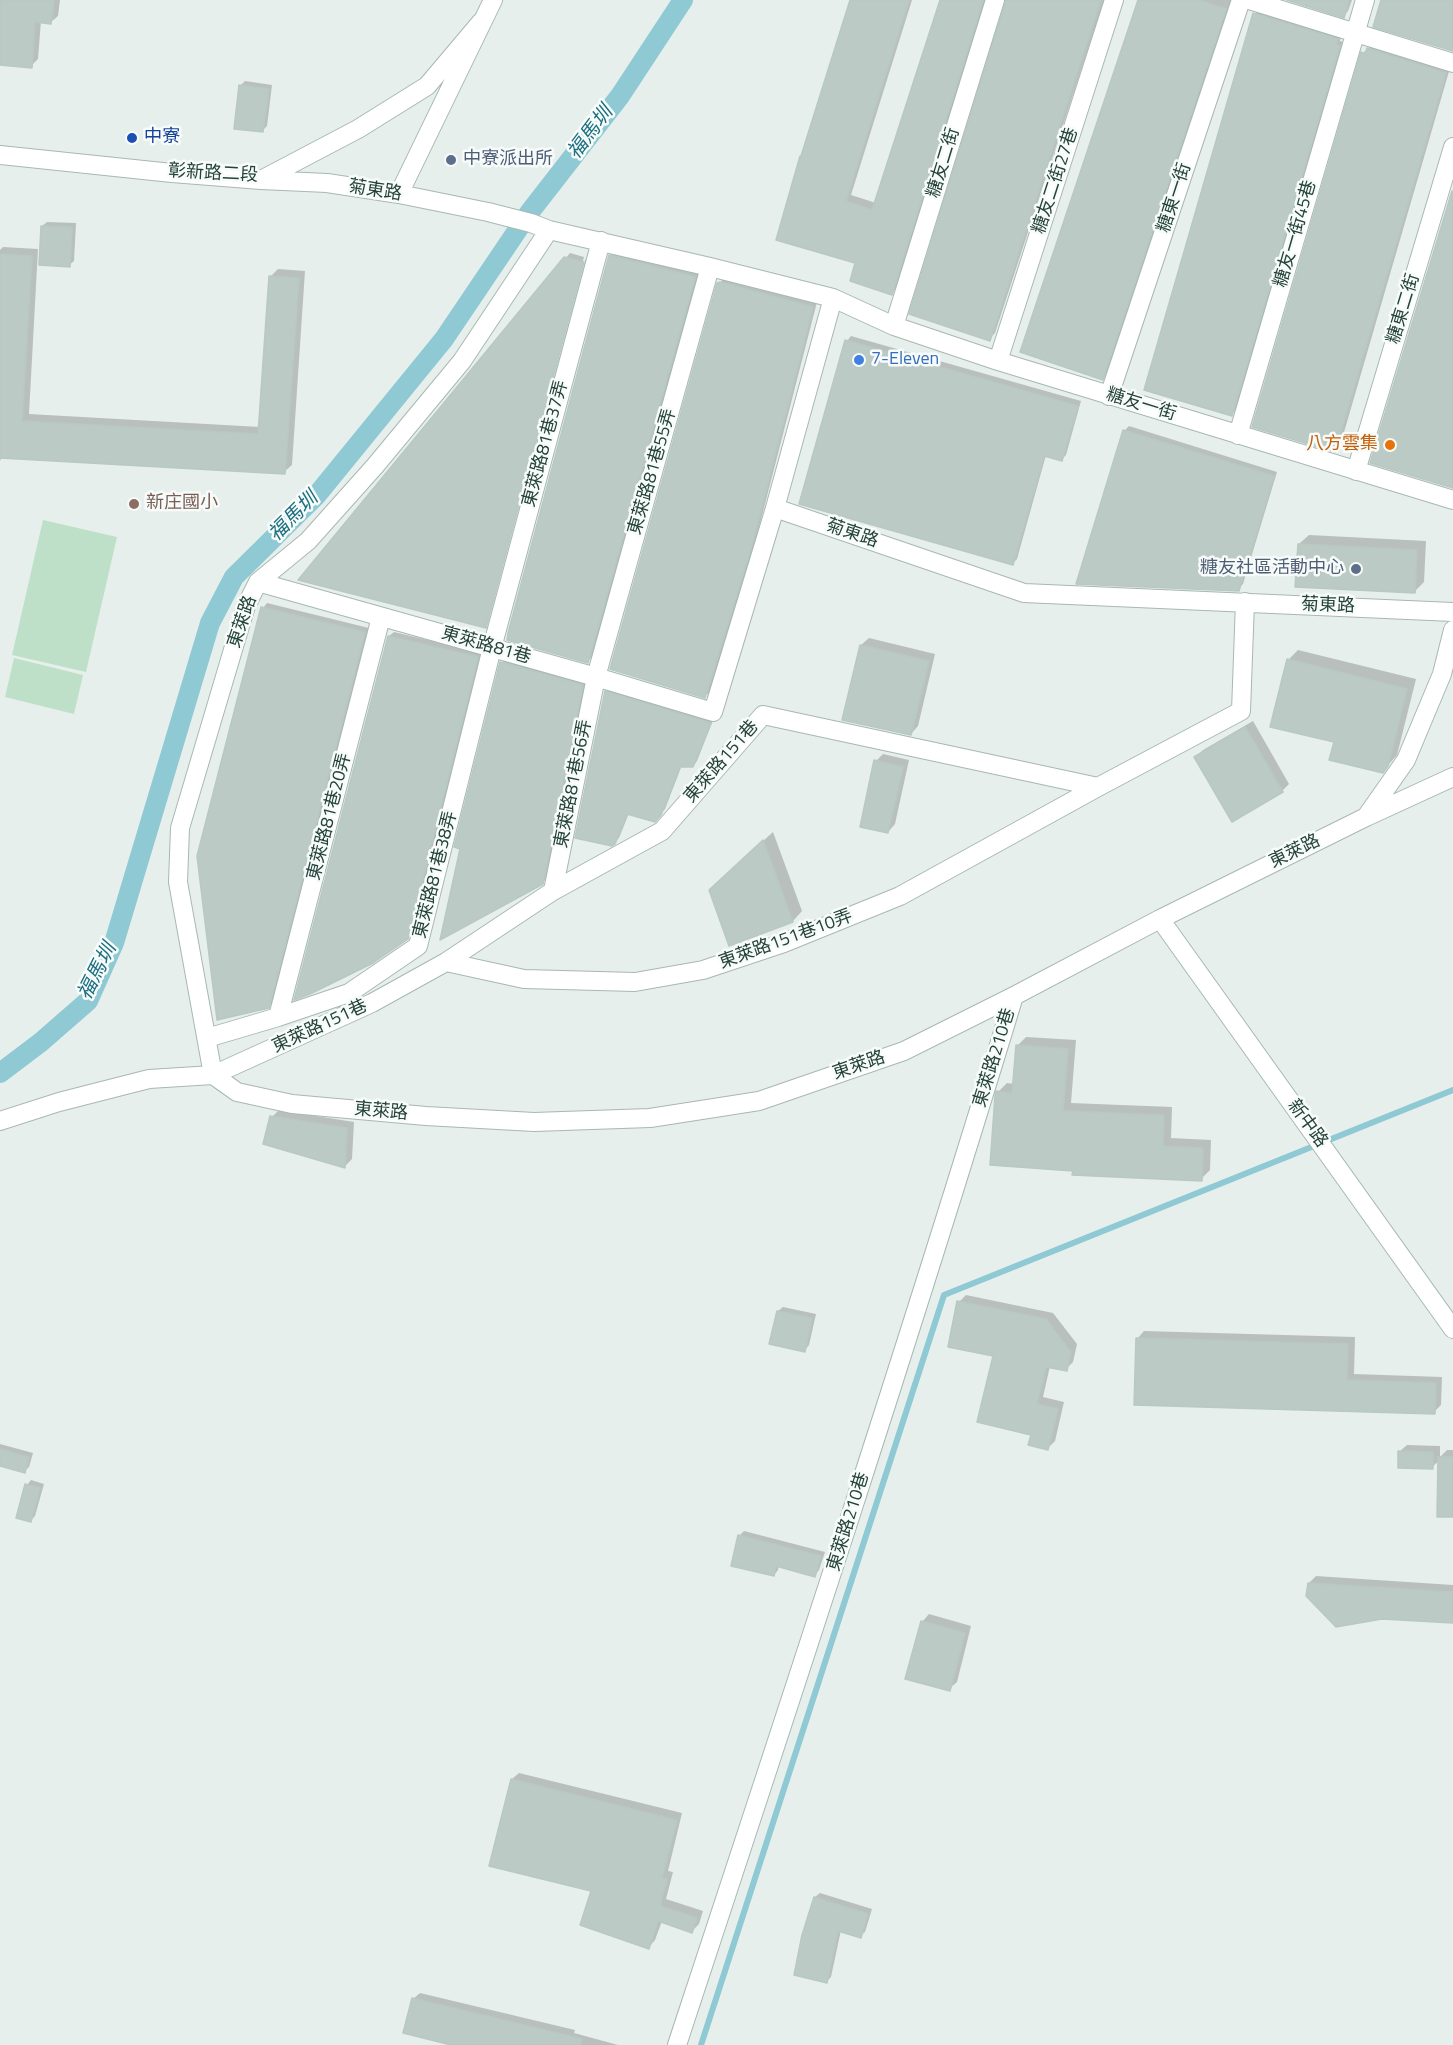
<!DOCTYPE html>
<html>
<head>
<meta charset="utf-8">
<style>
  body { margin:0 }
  canvas { display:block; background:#e6efeb }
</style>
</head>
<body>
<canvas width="1453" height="2045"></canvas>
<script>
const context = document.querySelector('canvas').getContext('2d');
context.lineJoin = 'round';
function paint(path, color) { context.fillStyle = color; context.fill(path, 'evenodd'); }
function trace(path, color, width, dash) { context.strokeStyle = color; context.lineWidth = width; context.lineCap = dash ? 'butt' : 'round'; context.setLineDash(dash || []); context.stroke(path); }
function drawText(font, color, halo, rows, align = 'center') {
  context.font = font + ' "Titillium Web","Noto Sans TC",sans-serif'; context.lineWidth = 5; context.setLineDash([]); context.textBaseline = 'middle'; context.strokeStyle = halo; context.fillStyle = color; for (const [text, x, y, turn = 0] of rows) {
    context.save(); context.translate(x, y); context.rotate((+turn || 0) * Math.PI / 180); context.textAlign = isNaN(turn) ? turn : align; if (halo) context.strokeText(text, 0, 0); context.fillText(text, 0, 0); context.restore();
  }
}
paint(new Path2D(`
  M43,520L117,537L86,672L12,655Z
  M14,658L83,675L74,714L5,697Z`), '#bfe0c8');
paint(new Path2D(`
  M0,0H60L58,16L51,22L41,21L38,59L31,66L0,64Z
  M852,0H912L851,195L876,203L941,0H986L897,287L892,293L857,262L803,155Z
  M1007,0H1104L995,333L989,339Z
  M1140,0H1232L1107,373L1102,378Z
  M1292,0H1352L1348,11L1344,16Z
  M1259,9L1341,35L1340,41L1343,42L1236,410L1231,414L1255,14Z
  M1373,44L1450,68L1340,446L1335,451L1363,53Z
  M245,81L272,85L267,126L263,130L240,86Z
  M47,222L76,223L74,261L69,265L42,226Z
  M3,247L38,249L29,414L260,427L271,276L278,269L305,271L292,465L284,472L2,457L0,461V250Z
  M615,252L699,273L592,657L588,661L610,256Z
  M570,253L584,257L486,623H489L485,626L301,579Z
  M586,258H587L489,623Z
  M723,279L817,302L756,539L710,692L705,696L719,284Z
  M851,336L1081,401L1066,455L1062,459L1046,455L1017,559L1012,564L847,341Z
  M1129,426L1277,472L1243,584L1238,589L1124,431Z
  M1309,535L1426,541L1424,582L1414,592L1299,544Z
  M267,603L369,628L273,1002L268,1007L263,608Z
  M394,632L482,653L412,933L407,938L389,636Z
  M869,638L935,654L918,726L911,734L861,645Z
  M1298,650L1416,679L1397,755L1382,772L1336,741L1288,660Z
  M506,659L587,681L547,878L542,883L501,663Z
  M610,688L714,718L697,761L693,766L682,765L665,809L655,820L629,813L619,838L614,843L606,692Z
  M1253,721L1289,784L1282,791L1196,757L1203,750Z
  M883,754L909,760L895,824L888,832L876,761Z
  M773,832L802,911L793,921L720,880Z
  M1026,1037L1076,1040L1071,1103L1172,1107L1171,1138L1211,1140L1210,1170L1201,1179L1074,1170L998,1092L1007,1083L1014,1084L1017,1046Z
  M279,1110L354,1122L352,1159L345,1166L272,1117Z
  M966,1295L1053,1313L1077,1344L1073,1362L1066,1369L1050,1366L1043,1397L1064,1402L1055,1441L1048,1448L1032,1434L995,1355L959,1302Z
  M783,1307L816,1314L809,1345L805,1350L778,1311Z
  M1144,1331L1355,1337L1354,1374L1442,1377L1441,1405L1434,1412L1137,1339Z
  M0,1444L33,1453L29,1467L24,1471L0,1465Z
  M1407,1445L1440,1446V1457L1447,1450H1453V1516L1440,1460L1432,1467L1399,1452Z
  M31,1480L44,1484L35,1516L30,1521L27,1485Z
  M744,1531L825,1552L819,1570L815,1575L779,1565L778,1570L774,1575L739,1536Z
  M1316,1576L1453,1585V1621L1309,1583Z
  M929,1614L971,1626L957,1682L949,1689L922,1622Z
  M519,1773L682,1813L668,1871L673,1872L666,1899L703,1911L699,1924L692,1931L662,1921L655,1940L649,1947L593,1890L512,1779Z
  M820,1893L872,1909L865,1932L860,1936L841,1930L831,1977L827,1981L804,1935L815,1897Z
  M420,1993L575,2030L574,2033L618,2045H458L413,1999Z`), '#0003');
trace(new Path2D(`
  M701,2045L944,1295L1453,1090`), '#8ec9d4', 6);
trace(new Path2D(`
  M0,1073L41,1042L88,1001L114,943L210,623L234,577L316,496L444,339L529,213L620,96L683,0`), '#8ec9d4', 20);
const building = new Path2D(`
  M0,0H54L51,24L35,22L32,68L0,65Z
  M850,0H909L846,201L872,210L940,0H983L892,295L850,281L855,263L776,240L800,156H801Z
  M1006,0H1101L990,341L909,314Z
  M1138,0H1200L1226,9L1103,380L1020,352Z
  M1287,0H1349L1344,18Z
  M1381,0H1453V51L1373,27Z
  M1253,13L1338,39L1336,45L1340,46L1232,416L1144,390Z
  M1367,48L1446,73L1335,452L1252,427L1361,52L1365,54Z
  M239,85L269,89L263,132L234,129Z
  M1452,191H1453V488L1370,463Z
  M41,226L72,227L70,267L39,265Z
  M0,254L32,256L22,421L258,434L269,276L299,278L285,474L0,458Z
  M609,255L695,277L588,663L507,640L508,633Z
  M564,257L584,262L486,628L298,580Z
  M720,282L813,307L752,545L705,698L610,669L717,283Z
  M845,340L1078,406L1062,461L1044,456L1013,565L799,504Z
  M1123,430L1274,476L1239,591L1076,584Z
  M1298,544L1417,550L1415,593L1295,587Z
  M261,607L365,632L269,1008L217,1020L197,856Z
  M388,636L478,657L408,939L373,963L310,994L294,1000Z
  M860,645L929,661L911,735L842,720Z
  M1287,659L1407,689L1388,766L1383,773L1329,760L1334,742L1270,727Z
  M500,662L583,685L543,884L440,940L460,849L454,847Z
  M605,691L711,723L693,767H680L661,815L655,822L627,814L615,844L612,846L575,838Z
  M1245,727L1283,792L1232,822L1194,757Z
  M874,760L903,767L888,833L860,827Z
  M763,840L793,922L729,946L709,890Z
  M1016,1045L1068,1049L1063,1111L1164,1115L1163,1146L1203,1148L1202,1181L1072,1175L1073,1171L990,1165L995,1096L996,1091L1012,1093Z
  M270,1116L347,1128L345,1168L263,1144Z
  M957,1301L1046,1319L1071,1352L1067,1371L1046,1367L1037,1404L1058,1409L1048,1450L1028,1445L1031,1435L977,1422L993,1356L948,1347Z
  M777,1311L812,1318L805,1352L769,1344Z
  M1136,1338L1348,1344L1347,1380L1436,1383L1435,1414L1134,1405Z
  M0,1449L29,1457L25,1473L0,1466Z
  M1398,1451L1433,1452V1469L1398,1468Z
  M1438,1457H1453V1517H1437Z
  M25,1484L40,1488L31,1522L16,1518Z
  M738,1535L821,1556L815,1577L776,1566L774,1576L731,1566Z
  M1308,1583L1453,1592V1623L1382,1619L1336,1627L1306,1596Z
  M921,1621L965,1633L950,1691L905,1679Z
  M511,1779L677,1820L662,1878L667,1879L660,1906L697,1918L692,1933L658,1921L649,1949L580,1925L591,1891L489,1866Z
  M814,1897L868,1914L861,1938L838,1931L827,1983L794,1975L802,1935Z
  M412,1998L582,2039L581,2045H451L403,2033Z`);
paint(building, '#bbcac4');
trace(building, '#b8c9c2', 1.5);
const minor = new Path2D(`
  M1249,0L1453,63
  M0,155L172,173L261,180L358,129L427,86L481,22
  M261,180L327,183L399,194L488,212L531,223L549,230L710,267L833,298L894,326L998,361L1453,500
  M399,194L493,0
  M833,298L775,508L1024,593L1453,612
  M894,326L995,0
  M998,361L1114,0
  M1109,396L1241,0
  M1238,435L1365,0
  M1356,471L1453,147
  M258,582L596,677L713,712L775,508
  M1366,817L1406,760L1442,674L1453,630
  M553,891L596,677L710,267
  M1160,919L1453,1329
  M446,962L524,979L635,982L703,970L784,943L900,896L1098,787L1241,711L1245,602
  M278,1017L381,617
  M207,1038L278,1017L349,993L418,946L492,648L601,241
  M213,1075L372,1003L446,962L553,891L662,831L763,715L1098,787
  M213,1075L178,882L180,828L246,606L258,582L308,541L375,466L462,361L549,230
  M0,1121L59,1102L149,1079L213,1075L237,1092L292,1104L426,1116L534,1122L650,1118L759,1101L904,1051L1014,996L1160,919L1366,817L1453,777
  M677,2045C792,1696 907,1348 1014,996`);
trace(minor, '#a8b8b2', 20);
trace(minor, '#fff', 18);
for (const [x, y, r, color] of [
  [132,138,6,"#1a4fb4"],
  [451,160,6,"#5c6f8a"],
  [859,360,6,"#3f7fe0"],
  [1390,445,6,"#e8710a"],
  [134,504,6,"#8d6e63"],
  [1356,569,6,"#5c6f8a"]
]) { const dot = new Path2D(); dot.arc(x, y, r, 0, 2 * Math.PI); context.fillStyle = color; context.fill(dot); trace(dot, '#f7fbf9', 2); }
drawText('18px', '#164399', '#f7fbf9', [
  ["中寮",144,138]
], 'left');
drawText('18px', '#4e5e75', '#f7fbf9', [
  ["中寮派出所",463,160],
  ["糖友社區活動中心",1344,569,"right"]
], 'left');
drawText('18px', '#24423a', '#f7fbf9', [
  ["糖友二街",944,163,-73],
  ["彰新路二段",213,174,3],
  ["糖友二街27巷",1056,181,-72],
  ["菊東路",375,191,9],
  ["糖東一街",1175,198,-72],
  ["糖友一街45巷",1296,234,-74],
  ["糖東二街",1404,309,-73],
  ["糖友一街",1141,405,17],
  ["東萊路81巷37弄",546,444,-75],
  ["東萊路81巷55弄",653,472,-74],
  ["菊東路",852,534,19],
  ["菊東路",1328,606,2],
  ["東萊路",243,622,-71],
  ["東萊路81巷",486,646,16],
  ["東萊路151巷",722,762,-49],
  ["東萊路81巷56弄",574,784,-79],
  ["東萊路81巷20弄",330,817,-76],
  ["東萊路",1295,852,-26],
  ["東萊路81巷38弄",436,875,-76],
  ["東萊路151巷10弄",786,940,-20],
  ["東萊路151巷",320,1027,-25],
  ["東萊路210巷",995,1058,-73],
  ["東萊路",859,1066,-19],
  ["東萊路",381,1112,5],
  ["新中路",1307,1124,54],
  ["東萊路210巷",849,1522,-73]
]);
drawText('18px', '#366cbe', '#f7fbf9', [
  ["7-Eleven",871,360]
], 'left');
drawText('18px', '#c56008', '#f7fbf9', [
  ["八方雲集",1378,445]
], 'right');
drawText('18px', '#785e54', '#f7fbf9', [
  ["新庄國小",146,504]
], 'left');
drawText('italic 20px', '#1c6f80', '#f7fbf9', [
  ["福馬圳",591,133,-53],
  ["福馬圳",294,517,-45],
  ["福馬圳",98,972,-63]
]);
</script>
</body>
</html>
